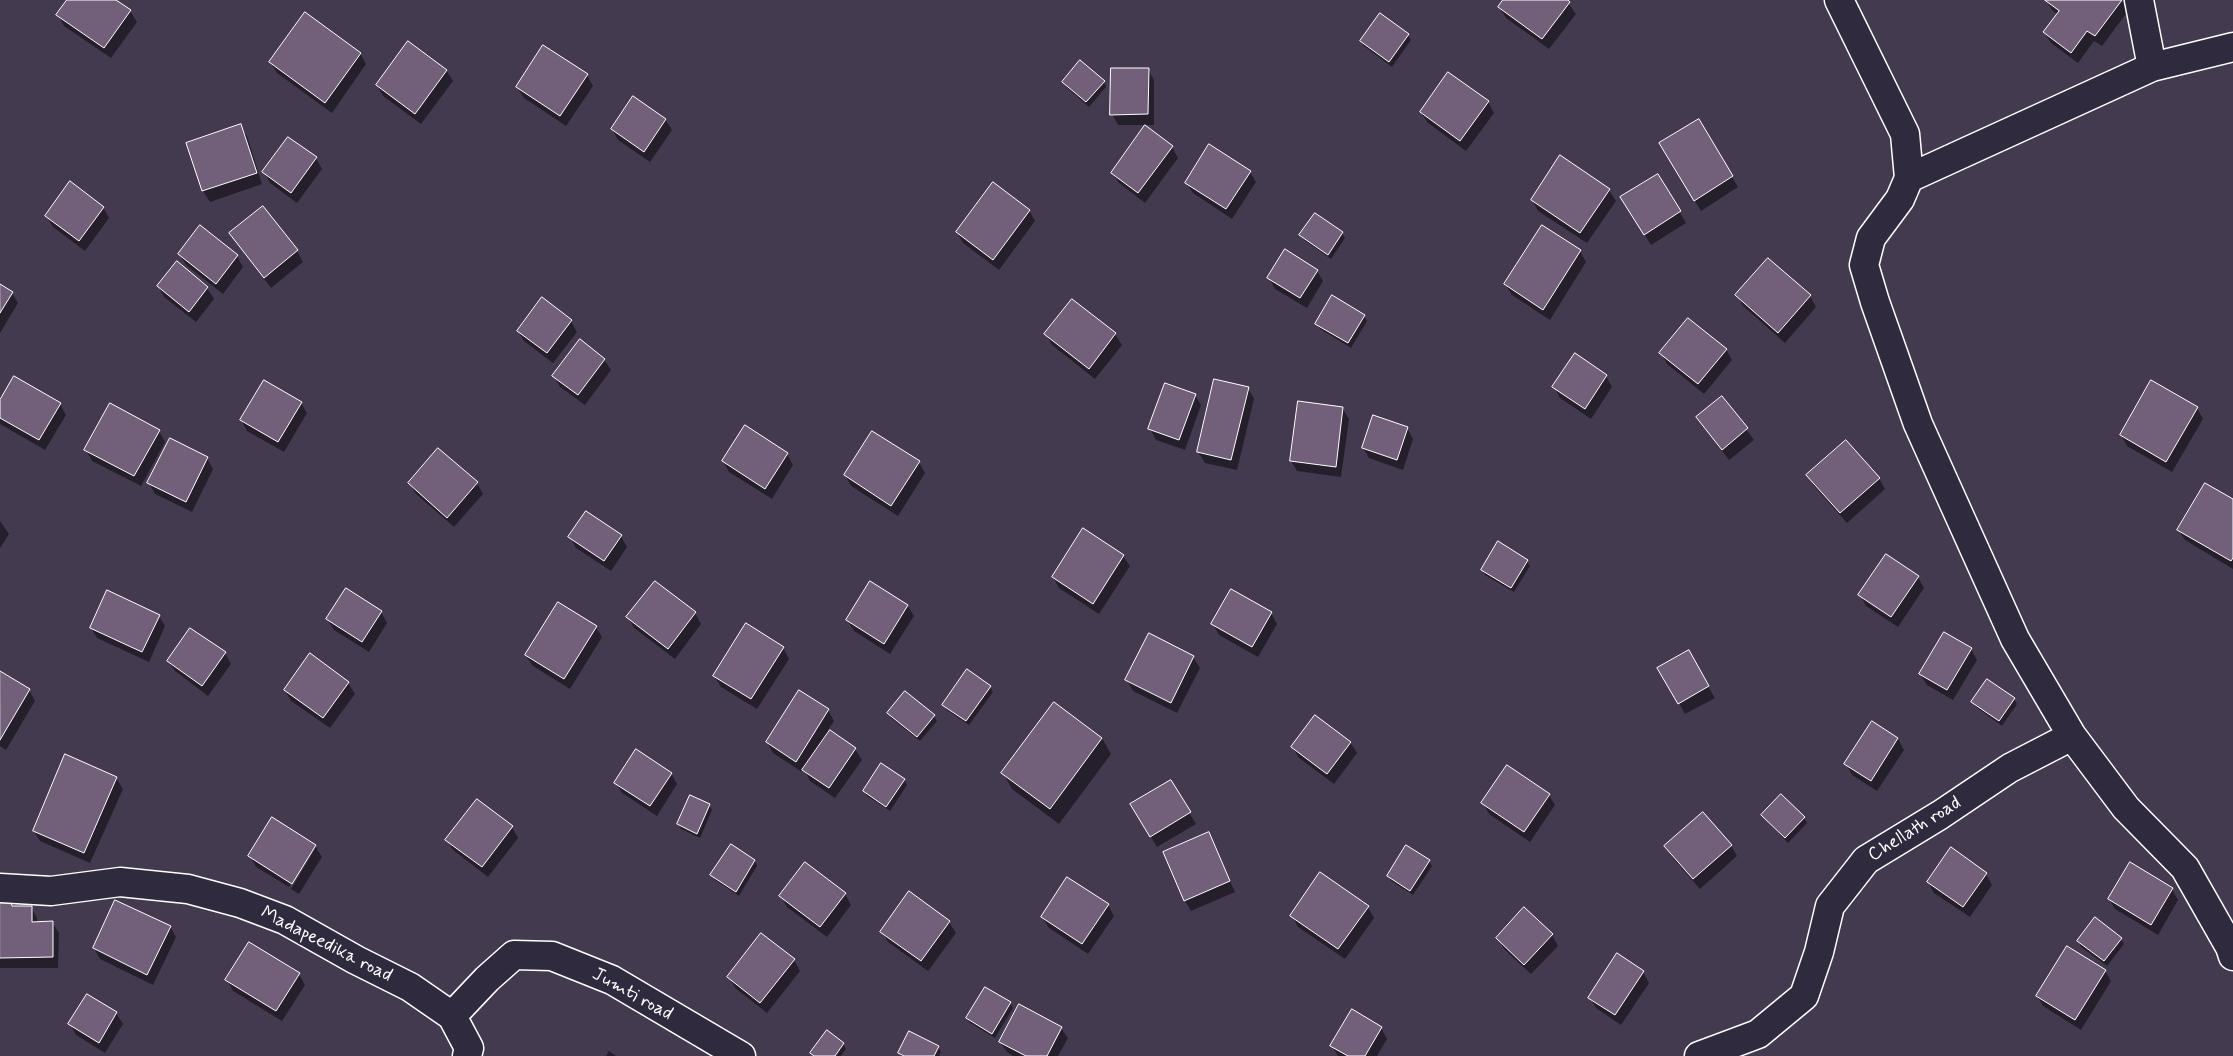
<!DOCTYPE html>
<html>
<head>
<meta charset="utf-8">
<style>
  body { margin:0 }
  canvas { display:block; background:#433a4f }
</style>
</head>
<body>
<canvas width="2233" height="1056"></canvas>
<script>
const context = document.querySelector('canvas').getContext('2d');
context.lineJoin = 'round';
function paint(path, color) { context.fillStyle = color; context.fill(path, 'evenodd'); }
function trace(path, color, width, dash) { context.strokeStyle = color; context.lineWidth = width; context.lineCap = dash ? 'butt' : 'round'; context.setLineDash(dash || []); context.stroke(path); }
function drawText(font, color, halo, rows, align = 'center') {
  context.font = font + ' Mynerve,sans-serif'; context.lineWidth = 4; context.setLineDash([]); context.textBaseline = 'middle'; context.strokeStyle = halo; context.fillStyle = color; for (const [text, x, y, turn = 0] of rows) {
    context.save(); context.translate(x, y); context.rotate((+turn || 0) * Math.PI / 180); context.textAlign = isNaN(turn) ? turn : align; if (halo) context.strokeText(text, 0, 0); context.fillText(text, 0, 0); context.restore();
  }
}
paint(new Path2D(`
  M68,0H114L130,11L137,22L111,58L64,26L58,15Z
  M1504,0H1566L1576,14L1549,49L1506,18L1499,7Z
  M2046,0H2122L2128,11L2102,46L2094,41L2078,63L2051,43L2044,32L2058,15L2052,10Z
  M1408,35L1411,40L1392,67L1364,46L1361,41Z
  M360,53L366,64L332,113L277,73L270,62Z
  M1148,69L1154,80V125H1118L1112,114Z
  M446,70L453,81L421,124L383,96L377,85Z
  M587,75L593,86L566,126L524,98L517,87Z
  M1063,82H1104L1106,87L1089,107L1066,87Z
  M1488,102L1494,113L1466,151L1428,123L1421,113Z
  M665,119L672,130L650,162L618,140L612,129Z
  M1698,121L1738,187L1701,211L1667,154Z
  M240,126L247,136L262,184L210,202L203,191L188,143Z
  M1172,147L1178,158L1145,203L1119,183L1112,173Z
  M1561,157L1609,190L1616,201L1587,243L1538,211L1532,200Z
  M316,158L322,169L297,203L270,183L264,172Z
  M1250,172L1256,182L1232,219L1193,193L1186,183Z
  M1658,176L1686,223L1651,245L1628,208Z
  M103,207L109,218L85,251L53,227L46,216Z
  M1029,210L1035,221L999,270L963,243L957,232Z
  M230,233L297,251L303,262L271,288Z
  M1342,233L1345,238L1331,259L1304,240L1301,235Z
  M1580,251L1586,262L1550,320L1512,295L1505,284Z
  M179,254L237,256L243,267L223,294L186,265Z
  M177,263L207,288L214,299L196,322L164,297L158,286Z
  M1317,271L1323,281L1307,308L1275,289L1269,278Z
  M0,285L12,293L18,303L0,333Z
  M1737,295L1810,296L1816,307L1785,343L1743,306Z
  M1072,301L1115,334L1122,345L1095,379L1052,345L1046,334Z
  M1364,316L1367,321L1351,348L1320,329L1317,324Z
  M571,321L577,332L553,363L524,341L518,331Z
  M1726,349L1732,360L1704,394L1667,364L1661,353Z
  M604,359L611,370L585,405L560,387L554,376Z
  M1606,376L1612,387L1591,419L1560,398L1554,387Z
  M1248,388L1254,399L1237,470L1205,463L1198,452Z
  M1195,395L1201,405L1185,450L1156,440L1150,429Z
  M1722,397L1754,440L1729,460L1697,418Z
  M0,403L60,404L66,415L45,450L0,424Z
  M301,403L307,413L284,452L247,431L241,420Z
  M1342,408L1349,419L1341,477L1297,471L1291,461Z
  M2197,408L2203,419L2172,472L2127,446L2121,435Z
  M1407,428L1413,439L1403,470L1369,458L1363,448Z
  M159,431L165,442L141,486L92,461L86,450Z
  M873,432L919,462L925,473L898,516L851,486L845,475Z
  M787,454L793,465L772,499L729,472L723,461Z
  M207,458L213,469L192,512L155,494L149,483Z
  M1808,475L1879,478L1885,489L1847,523L1814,486Z
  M409,483H477L483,494L454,527L416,494Z
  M2233,501V569L2185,540L2178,530Z
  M0,521L9,534L0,548Z
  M621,536L627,547L611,571L576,548L570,537Z
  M1123,556L1130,566L1099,614L1059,588L1053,577Z
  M1527,561L1530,566L1514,592L1485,575L1482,570Z
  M1918,577L1924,588L1898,627L1866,606L1860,595Z
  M907,605L914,616L890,654L854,631L847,620Z
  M381,612L387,623L369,652L334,630L327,619Z
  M695,613L701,624L675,659L634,628L628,617Z
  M1271,613L1277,624L1258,657L1219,635L1213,624Z
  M159,616L165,626L149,662L97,638L91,628Z
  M596,627L602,637L570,689L533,666L526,656Z
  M783,648L789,659L757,709L721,687L714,676Z
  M1971,649L1977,660L1953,700L1927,685L1920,674Z
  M1688,652L1715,698L1685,714L1659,668Z
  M225,653L231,664L208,696L175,671L168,661Z
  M310,655L348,683L355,694L330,728L291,701L285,690Z
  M1193,657L1200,668L1177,713L1133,691L1127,680Z
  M0,672L29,690L35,701L6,750L0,746Z
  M1987,680L2014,699L2017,704L2002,726L1976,707L1973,702Z
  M990,687L993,692L969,725L947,710L944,705Z
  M828,710L834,721L828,730L855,749L862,760L835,798L810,781L804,769L802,772L773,753L767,742Z
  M889,713L934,716L937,721L920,741L891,718Z
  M1873,723L1898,739L1904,750L1877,791L1852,775L1846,764Z
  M1102,738L1111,754L1059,824L1012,789L1003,773Z
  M1350,742L1357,753L1334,784L1299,758L1292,747Z
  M671,773L677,784L657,816L622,793L616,783Z
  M116,778L123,789L90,863L40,841L34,831Z
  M904,780L907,785L890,811L867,796L864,791Z
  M1170,781L1196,824L1157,847L1138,816Z
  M1549,795L1555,805L1530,842L1489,814L1483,803Z
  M690,797L709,805L712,810L700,838L681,829L678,824Z
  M1762,815L1804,818L1807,823L1788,843Z
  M512,827L518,838L488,877L453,850L447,840Z
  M1209,834L1235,892L1191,911L1185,901Z
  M315,846L322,857L299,894L291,889L315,849H312L289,887L256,867L250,856Z
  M731,846L755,861L757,866L739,896L715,880L712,875Z
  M1666,846H1731L1737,856L1700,889L1672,857Z
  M1429,861L1432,866L1413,895L1391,881L1388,876Z
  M1986,874L1992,885L1970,917L1934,893L1928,882Z
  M2172,889L2178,900L2158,935L2115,909L2109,899Z
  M909,893L949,922L956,933L928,971L888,942L882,932Z
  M845,894L851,905L827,937L787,907L781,896Z
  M0,902H11L13,907H31L37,918V923L52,922L59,933L58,968H0Z
  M1108,905L1114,916L1088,954L1049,928L1042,917Z
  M1368,907L1374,918L1345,959L1298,927L1292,916Z
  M170,926L176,937L153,985L100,959L94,948Z
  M1552,935L1558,946L1531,974L1504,949L1498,938Z
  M2121,939L2124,944L2107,966L2081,947L2078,941Z
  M794,960L800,971L767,1013L735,988L729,977Z
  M2105,971L2111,981L2081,1030L2043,1006L2037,996Z
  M1643,972L1649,983L1621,1025L1596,1008L1590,998Z
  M299,974L305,985L282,1021L233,991L227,980Z
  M87,995L116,1013L123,1024L105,1053L76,1035L70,1024Z
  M1010,1003L1013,1008L995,1038L970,1023L967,1018Z
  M1061,1028L1068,1038L1058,1056H1013L1007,1052L1000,1042Z
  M1381,1028L1387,1039L1377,1056H1338L1332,1046Z
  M827,1032L843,1044L846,1049L841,1056H813L812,1053Z
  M938,1047L941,1052L939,1056H901L899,1053Z
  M609,1051L616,1056H606Z`), '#0007');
const building = new Path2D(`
  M67,0H116L131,10L104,48L56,15Z
  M1503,0H1568L1570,2L1542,39L1498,7Z
  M2045,0H2122L2095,36L2087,31L2071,53L2043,32L2059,11Z
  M305,12L361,53L325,103L269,62Z
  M1380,13L1409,34L1389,62L1360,41Z
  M408,41L447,70L415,114L376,85Z
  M543,45L588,74L560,116L516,87Z
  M1080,60L1105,81L1086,102L1062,82Z
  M1111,68H1149L1148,114L1110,115Z
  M1448,72L1489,101L1460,141L1420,112Z
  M633,96L666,119L644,152L611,129Z
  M1699,119L1733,176L1694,201L1659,143Z
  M241,124L257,173L202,191L186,143Z
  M1145,125L1173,146L1138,193L1111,173Z
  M288,137L317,157L291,193L262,172Z
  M1209,144L1251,171L1226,209L1185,183Z
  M1560,155L1610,189L1580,233L1531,200Z
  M1658,174L1681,211L1644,235L1620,197Z
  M70,181L104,207L79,241L45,216Z
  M993,182L1030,210L993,260L956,232Z
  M263,206L298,250L264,278L229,233Z
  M1315,213L1343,232L1328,255L1299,235Z
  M200,225L238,255L216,284L178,254Z
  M1542,225L1581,250L1543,310L1504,284Z
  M1285,249L1318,270L1300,298L1267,278Z
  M1768,258L1811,295L1778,333L1735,295Z
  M177,261L208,287L189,312L157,286Z
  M0,284L13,292L0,313Z
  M1332,295L1365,315L1348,343L1315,324Z
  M542,297L572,320L547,353L517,331Z
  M1072,299L1116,333L1089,369L1044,334Z
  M1688,318L1727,349L1698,384L1659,353Z
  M580,339L605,359L578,395L552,376Z
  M1575,353L1607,375L1585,409L1552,387Z
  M14,376L61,403L39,440L0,418V400Z
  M1214,379L1249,387L1231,460L1197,452Z
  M264,380L302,402L278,442L240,420Z
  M2151,380L2198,407L2166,462L2120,435Z
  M1165,383L1196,394L1179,440L1148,429Z
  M1722,396L1748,428L1722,450L1696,417Z
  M1298,401L1343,407L1336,467L1290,461Z
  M110,403L160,430L134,476L84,450Z
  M1373,415L1408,427L1397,460L1362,448Z
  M745,425L788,453L765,489L722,461Z
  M872,431L920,461L891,506L844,475Z
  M170,438L208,457L186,502L147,483Z
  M1846,440L1880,478L1840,513L1806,475Z
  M438,448L478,482L447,518L408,483Z
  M2205,483L2233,499V558L2231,561L2177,530Z
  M586,511L622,535L604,561L568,537Z
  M1083,528L1124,555L1093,604L1052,577Z
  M1498,541L1528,560L1511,588L1481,570Z
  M1886,554L1919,576L1891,617L1858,595Z
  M655,581L696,612L668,649L626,617Z
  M870,581L908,605L884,644L846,620Z
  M346,588L382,611L362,642L326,619Z
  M1231,589L1272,612L1252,647L1211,624Z
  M107,590L160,615L142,652L90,628Z
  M558,602L597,626L564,679L525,655Z
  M746,623L784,647L751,699L713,676Z
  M190,628L226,652L202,686L167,661Z
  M1944,632L1972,648L1947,690L1919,674Z
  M1149,633L1194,656L1171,703L1125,680Z
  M1689,650L1709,686L1678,704L1657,668Z
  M310,653L349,682L323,718L284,690Z
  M967,669L991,686L966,721L942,705Z
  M0,671L30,689L0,740Z
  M1987,679L2015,698L1999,721L1971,702Z
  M799,690L829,709L796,762L766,742Z
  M905,691L935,715L917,737L887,713Z
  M1054,702L1102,738L1050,809L1001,773Z
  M1315,715L1351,742L1327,774L1291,747Z
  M1872,721L1898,738L1871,781L1844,764Z
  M830,730L856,748L829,788L802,770Z
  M636,749L672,773L650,806L614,783Z
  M65,754L117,777L84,853L33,831Z
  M881,763L905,779L886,807L863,791Z
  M1507,765L1550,794L1524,832L1481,803Z
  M1171,780L1191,812L1150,837L1130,804Z
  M1781,794L1805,817L1785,838L1761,815Z
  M690,795L710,804L697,834L677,824Z
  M477,799L513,826L482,867L445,840Z
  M1703,812L1732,845L1693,879L1664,846Z
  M272,817L316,845L292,884L248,856Z
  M1209,832L1230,881L1184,901L1163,852Z
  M731,844L755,860L736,892L710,875Z
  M1406,845L1430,860L1410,891L1387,876Z
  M1951,847L1987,873L1963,907L1927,882Z
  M805,862L846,893L820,927L779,896Z
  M2130,862L2173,888L2151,925L2108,899Z
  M1320,872L1369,906L1338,949L1290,916Z
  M1067,877L1109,904L1082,944L1041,917Z
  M909,891L950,921L921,961L880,932Z
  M115,900L171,926L147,975L93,948Z
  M0,901H11L12,906H32V922L53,921V957L0,958Z
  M1524,907L1553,934L1524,965L1496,938Z
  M2095,917L2122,938L2104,961L2077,941Z
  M761,933L795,959L760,1003L727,977Z
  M249,942L300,973L276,1011L225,980Z
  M2067,946L2106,970L2075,1020L2036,996Z
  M1617,953L1644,971L1615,1015L1588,998Z
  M985,987L1011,1002L992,1034L966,1018Z
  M87,994L117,1012L99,1043L68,1024Z
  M1019,1004L1062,1027L1047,1056H1026L999,1042Z
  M1352,1009L1382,1027L1365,1056H1348L1330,1046Z
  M827,1030L844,1043L835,1056H814L810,1053Z
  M909,1031L939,1046L934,1056H904L898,1053Z`);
paint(building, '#72607a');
trace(building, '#fff', 1);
const street = new Path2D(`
  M1839,0L1905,134L1909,178L1900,199L1871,238L1864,265L1875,302L1918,424L2015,639L2072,736L2126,808L2185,868L2230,947L2233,956
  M2139,0L2152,67
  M1909,178L2152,67L2233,47
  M0,888L51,891L120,882L188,889L240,903L285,920L356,960L410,987L452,1016L469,1048L467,1056
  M452,1016L487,979L514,955L552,956L612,980L741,1056
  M1699,1056L1758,1034L1804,996L1819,952L1830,906L1866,860L1940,815L2010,768L2072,736`);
trace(street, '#fff', 31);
trace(street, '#2f2a3d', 28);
drawText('19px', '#fff', '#2f2a3d', [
  ["Chellath road",1915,830,-32],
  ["Madapeedika road",326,945,27],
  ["Jumti road",632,995,29]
]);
</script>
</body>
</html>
